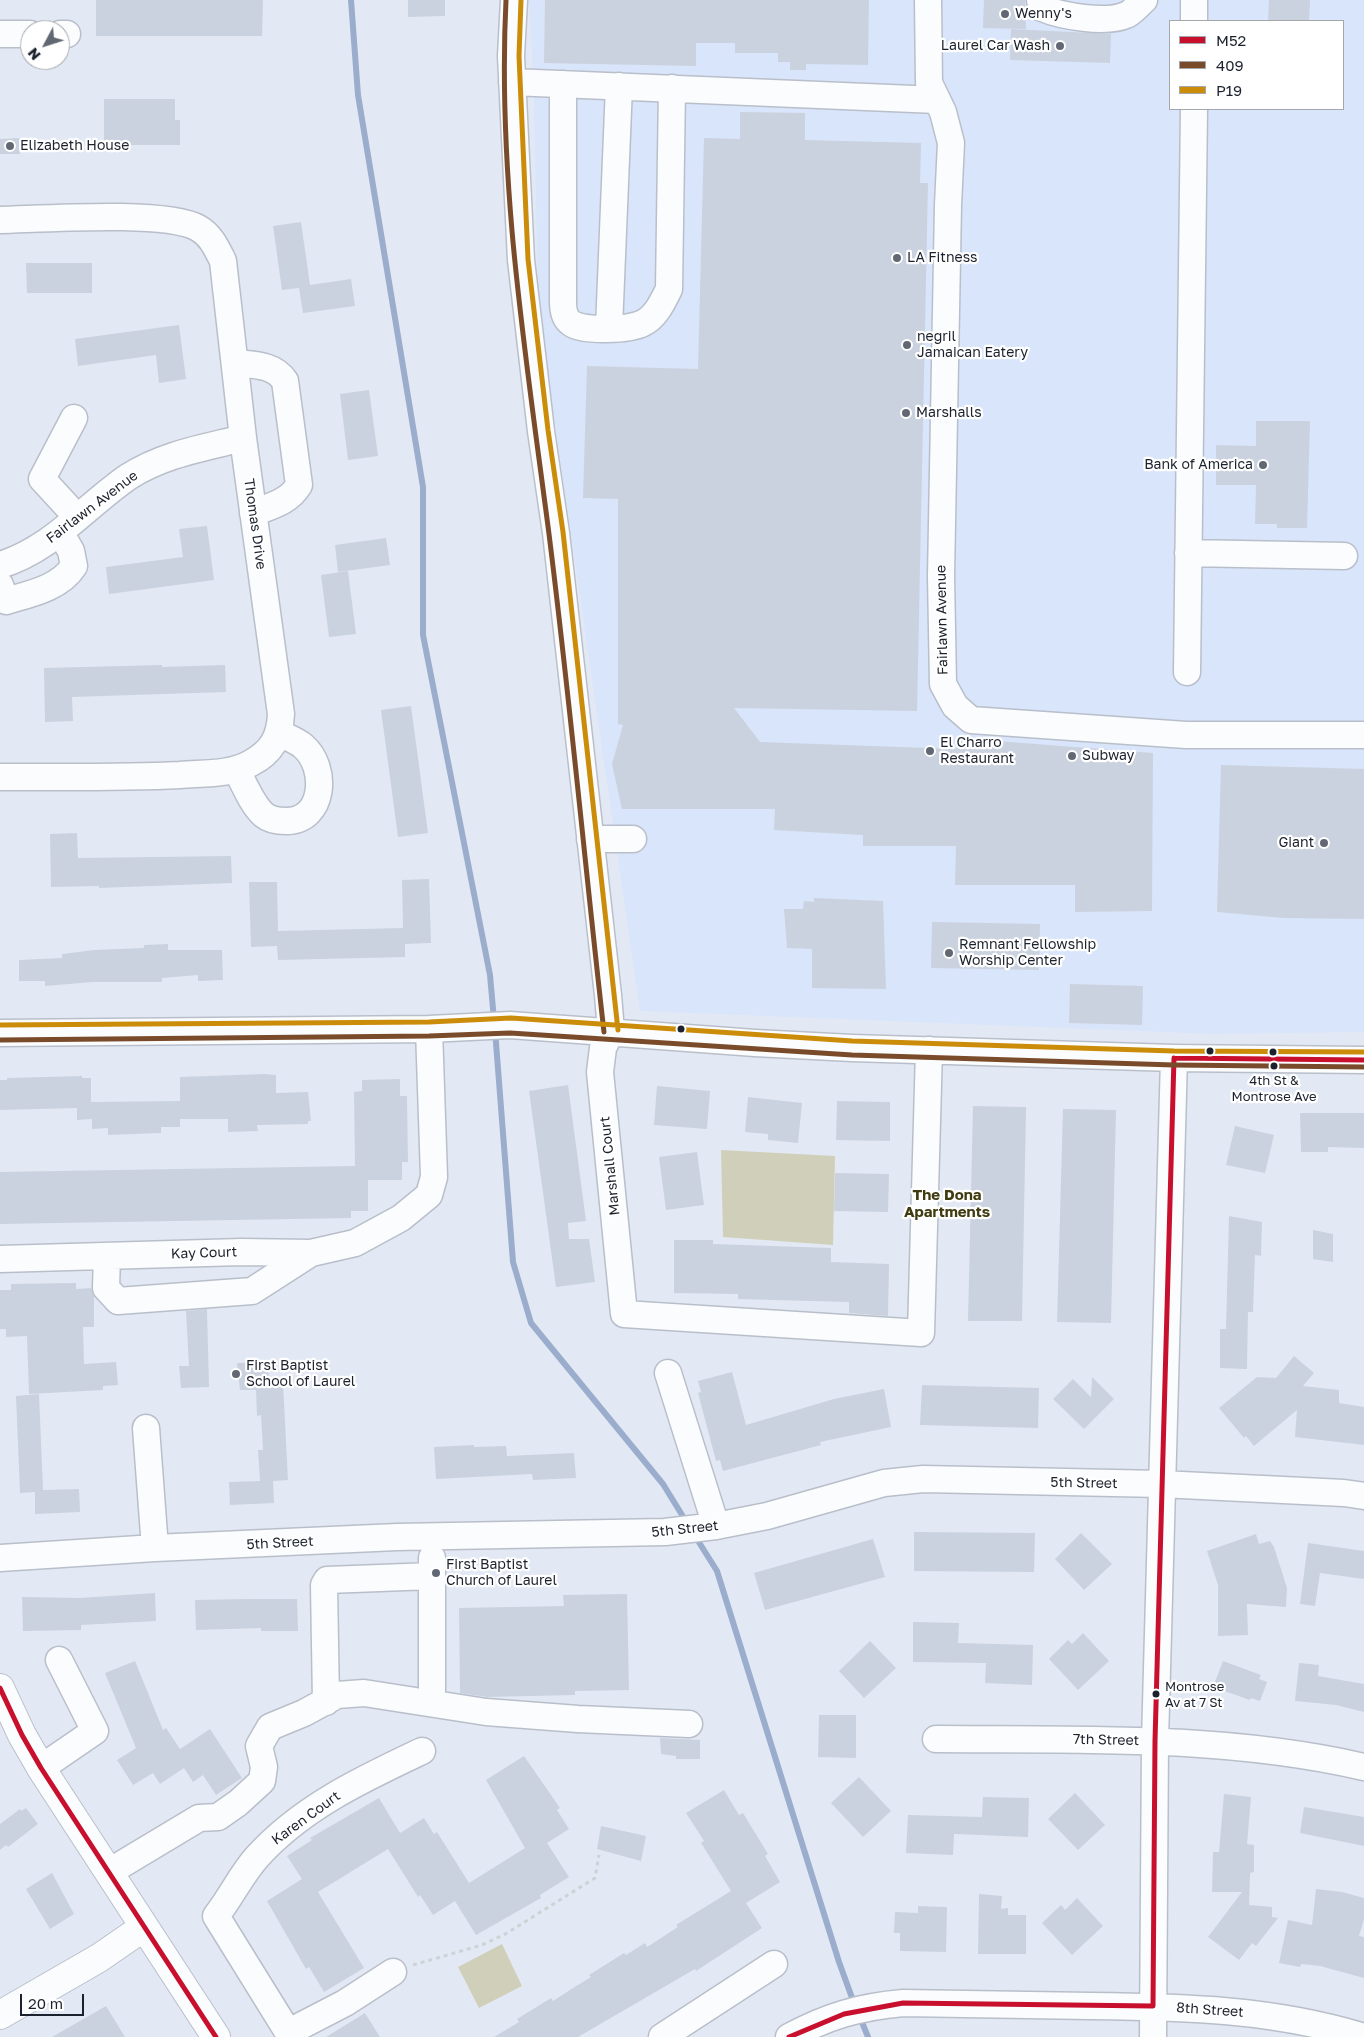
<!DOCTYPE html>
<html>
<head>
<meta charset="utf-8">
<style>
  body { margin:0 }
  #map { position:relative; width:1364px; height:2037px; overflow:hidden; background:#e3e9f4; font-family:"Golos Text",sans-serif }
  canvas { display:block }
  .legend { position:absolute; left:1169px; top:20px; width:175px; height:90px; box-sizing:border-box; background:#fff; border:1px solid #a4a7ab; margin:0; padding:6px 9px; list-style:none; font-size:15px; color:#1c222d }
  .legend li { display:flex; align-items:center; gap:10px; height:25px }
  .legend b { width:25px; border:1px solid #a4a7ab }
  .north { position:absolute; left:20px; top:20px; width:50px; height:50px; box-sizing:border-box; background:#fff; border:1px solid #a4a7ab; border-radius:50%; rotate:230deg; font-size:14px; font-weight:700; line-height:20px; text-align:center; color:#1c222d }
  .north::after { content:''; display:block; margin:auto; width:18px; height:22px; background:#626873; clip-path:polygon(50% 0,100% 100%,50% 72%,0 100%) }
  .scale { position:absolute; left:20px; top:1994px; width:64px; height:22px; box-sizing:border-box; border:2px solid #1c222d; border-top:0; padding-left:6px; font-size:15px; line-height:18px; white-space:nowrap; color:#1c222d; -webkit-text-stroke:4px #fff; paint-order:stroke }
</style>
</head>
<body>
<div id="map">
<canvas width="1364" height="2037"></canvas>
<ul class="legend">
<li><b style="height:6px;background:#c8102e"></b>M52</li>
<li><b style="height:6px;background:#7a4b2a"></b>409</li>
<li><b style="height:6px;background:#cb8c09"></b>P19</li>
</ul>
<div class="north">N</div>
<div class="scale">20 m</div>
</div>
<script>
const context = document.querySelector('canvas').getContext('2d');
context.lineJoin = 'round';
function paint(path, color) { context.fillStyle = color; context.fill(path, 'evenodd'); }
function trace(path, color, width, dash) { context.strokeStyle = color; context.lineWidth = width; context.lineCap = dash ? 'butt' : 'round'; context.setLineDash(dash || []); context.stroke(path); }
function drawText(font, color, halo, rows, align = 'center') {
  context.font = font + ' "Golos Text",sans-serif'; context.lineWidth = 4.5; context.setLineDash([]); context.textBaseline = 'middle'; context.strokeStyle = halo; context.fillStyle = color; for (const [text, x, y, turn = 0] of rows) {
    context.save(); context.translate(x, y); context.rotate((+turn || 0) * Math.PI / 180); context.textAlign = isNaN(turn) ? turn : align; if (halo) context.strokeText(text, 0, 0); context.fillText(text, 0, 0); context.restore();
  }
}
paint(new Path2D(`
  M529,0H1364V1032L1211,1034L640,1011L538,306L534,96ZM1170,21H1343V109H1170Z`), '#d9e5fa');
paint(new Path2D(`
  M721,1150L835,1156L833,1245L723,1237Z
  M502,1944L522,1986L479,2008L458,1967Z`), '#d0d0ba');
trace(new Path2D(`
  M351,0L358,95L423,487V635L490,975L494,1020
  M495,1030L513,1262L531,1323L663,1484L687,1523
  M695,1536L717,1571L839,1962L855,2006
  M859,2015L868,2037`), '#9badcc', 6);
paint(new Path2D(`
  M96,0H263L262,36H96Z
  M408,0H445V16L408,17Z
  M545,0H869L868,65L806,64V70H790V62H778V53H735V43H696V66L544,63Z
  M984,0H1025L1026,29L983,28Z
  M1269,0H1310L1309,21H1268Z
  M1011,29L1111,34L1110,63L1010,60Z
  M104,99H175V120H180V145H104Z
  M740,112L805,113V140L921,143L920,183H928L917,711L734,708L760,742L956,749L957,738L1153,753L1152,911L1075,912V885H955L956,846H863V835L774,830L775,809H622L612,764L623,725L618,724V499L583,498L587,366L698,369L704,138L740,139Z
  M20,138V154H0V139Z
  M301,222L310,285L351,279L355,306L303,313L299,288L282,290L273,226Z
  M26,263H92V293H27Z
  M179,325L186,379L159,383L156,355L78,366L75,339Z
  M369,390L378,456L348,460L340,394Z
  M1256,421H1310L1307,528H1277V524H1255L1256,485H1216V445L1256,446Z
  M207,526L214,580L109,594L106,567L183,557L179,529Z
  M386,538L390,565L338,572L335,545Z
  M348,571L356,634L329,637L321,575Z
  M162,665V667L225,665L226,692L72,697L73,721L45,722L44,668Z
  M411,706L428,833L398,837L381,710Z
  M1221,765L1364,769V919L1284,918L1217,912Z
  M77,833L78,858L231,856L232,883L99,888V886L51,887L50,834Z
  M429,879L431,943L405,944V957L278,960L277,946L251,947L249,882H277L278,931L403,928L402,880Z
  M814,898L883,901L886,989L812,988V949L787,948L784,909H803L804,901L814,902Z
  M932,922L1040,924L1039,970L931,968Z
  M168,944V950H222L223,980L198,981V975L162,978V982H93L45,986V981H19V960L62,958V954L94,950L144,948V945Z
  M1070,984L1143,986L1142,1025L1069,1023Z
  M265,1074L276,1075V1093L308,1092L311,1121H308V1124L257,1125L258,1131L228,1132V1119H180V1127H161V1133L108,1135V1128L92,1129V1119L77,1120V1108L0,1110V1080H7V1078L82,1076V1078H91V1102L180,1101V1077Z
  M400,1079V1096H407L408,1162H402V1180H368V1211H351V1218L0,1224V1172L355,1166L354,1092L362,1091V1080Z
  M568,1085L586,1221L568,1223L569,1239H589L595,1282L556,1287L529,1091Z
  M657,1086L710,1091L707,1129L654,1125Z
  M748,1097L802,1103L798,1143L768,1140V1134L745,1132Z
  M837,1101L890,1102V1141L836,1140Z
  M973,1106L1026,1107L1022,1321H968Z
  M1063,1109L1116,1110L1111,1323L1057,1322Z
  M1300,1113H1364V1148L1328,1147V1152H1301Z
  M1235,1126L1274,1135L1265,1173L1226,1165Z
  M697,1152L704,1205L666,1210L659,1157Z
  M835,1173L889,1174L888,1212L834,1211Z
  M1229,1216L1262,1222L1261,1256L1255,1255L1253,1312H1248L1247,1369L1220,1368V1329H1226Z
  M1313,1230L1333,1234V1262L1313,1259Z
  M674,1240H713V1244L831,1248V1262L889,1264L888,1316L849,1313V1302L738,1299V1294L674,1293Z
  M76,1283V1289L91,1288L94,1296V1327H83L84,1364L116,1362L118,1385L103,1386V1390L29,1394L27,1336L6,1337V1329H0V1290H11V1284Z
  M207,1309L209,1387L181,1388L179,1366H189L186,1311Z
  M1294,1356L1314,1373L1303,1386L1339,1390V1403L1364,1407V1445L1295,1437L1297,1410L1254,1446L1246,1436L1244,1438L1219,1408L1257,1377L1276,1378Z
  M268,1362L269,1383H283L288,1480L273,1481L274,1503L230,1505L229,1482L260,1481L258,1450H263L261,1415L257,1416L256,1390H240L237,1363Z
  M732,1372L746,1425L834,1399L884,1389L891,1427L820,1442L821,1445L723,1471L720,1460L716,1461L698,1393L701,1392L698,1381Z
  M1092,1377L1114,1399L1084,1429L1053,1399L1073,1379L1091,1397Z
  M922,1385L1039,1388L1038,1428L920,1425Z
  M39,1394L43,1490L79,1489L80,1512L35,1514V1492L20,1493L16,1396Z
  M474,1445V1447L506,1446L507,1456L574,1453L576,1478L533,1480L532,1474L436,1479L434,1447Z
  M914,1532L1035,1533L1034,1572L914,1571Z
  M1081,1533L1112,1564L1084,1590L1055,1559Z
  M1256,1534L1259,1544L1270,1541L1274,1547L1287,1588L1286,1607L1247,1604L1248,1635L1218,1636V1585L1207,1551Z
  M873,1539L885,1577L765,1610L754,1573Z
  M1308,1543L1364,1551V1579L1320,1573L1315,1606L1300,1604Z
  M155,1593L156,1621L81,1625V1630L23,1631L22,1597L80,1598Z
  M627,1594L629,1690L575,1691V1695L487,1697L460,1693L459,1608L564,1606L563,1595Z
  M250,1599H297L298,1631H261V1628L196,1630L195,1600Z
  M913,1622L959,1623L958,1643L1033,1645L1032,1685L985,1683L986,1663L913,1662Z
  M1083,1633L1109,1661L1078,1690L1049,1659L1068,1640L1072,1644Z
  M870,1641L896,1668L864,1698L839,1671Z
  M135,1661L163,1730L166,1728L180,1749L210,1729L242,1778L216,1795L203,1775L193,1782L184,1768L160,1784L153,1773L133,1785L117,1760L136,1748L105,1673Z
  M1223,1661L1261,1675L1259,1679L1267,1682L1260,1701L1251,1698L1250,1700L1213,1687Z
  M1299,1663L1319,1665L1318,1676L1364,1684V1712L1336,1705L1295,1701Z
  M819,1715H856V1758L818,1757Z
  M660,1738L700,1740V1759H676V1756L661,1754Z
  M524,1756L560,1808L557,1810L569,1829L547,1843L569,1877L540,1895L541,1898L476,1935L455,1901L433,1915L420,1895L418,1897L388,1849L318,1892L364,1968L324,1992L309,1967L306,1969L267,1901L302,1879L287,1856L312,1840L310,1838L379,1798L400,1833L424,1818L434,1834L437,1832L469,1883L525,1848L486,1780Z
  M859,1777L891,1811L863,1837L831,1803Z
  M724,1790L739,1815L743,1813L768,1854L765,1856L780,1882L746,1903L762,1928L696,1971L695,1969L578,2037H494L519,2022L517,2019L551,1998L553,2001L573,1988L591,1977L589,1975L624,1953L626,1955L645,1943L647,1947L678,1927L676,1925L731,1891L701,1843L704,1841L686,1813Z
  M1075,1793L1105,1825L1078,1850L1048,1819Z
  M1224,1794L1251,1797L1247,1844L1254,1845V1872L1250,1873L1249,1905L1272,1907V1917L1278,1918L1256,1946L1252,1943L1239,1960L1208,1937L1242,1892H1212L1213,1852H1219Z
  M983,1797L1029,1798L1028,1837L954,1834L953,1855L906,1853L908,1815L982,1817Z
  M1304,1807L1364,1817V1846L1300,1833Z
  M26,1808L38,1824L8,1847L6,1845L0,1850V1824L20,1809L21,1811Z
  M601,1826L646,1836L641,1861L597,1849Z
  M52,1873L74,1914L50,1929L26,1889Z
  M1316,1889L1342,1892L1364,1898V1919L1359,1936L1364,1937V1978L1320,1966L1301,1964L1300,1967L1279,1963L1288,1920L1312,1925Z
  M979,1894L1002,1896L1001,1909L1008,1908V1915H1026V1954H978Z
  M1077,1898L1103,1926L1072,1955L1042,1923L1061,1905L1065,1910Z
  M918,1906L947,1907L946,1952L900,1951V1933H894L895,1912L918,1913Z
  M106,2006L125,2037H52Z
  M365,2013L380,2037H326Z`), '#cad2df');
const minor = new Path2D(`
  M514,0L511,56L521,260L541,431L556,533L608,995L611,1031L603,1048L600,1072L624,1314L921,1333L929,1050
  M928,0L929,83L943,112L951,143L948,205L941,576L943,684L955,706L971,720L1186,735H1364
  M1040,0L1042,8C1061,16 1106,24 1126,15C1132,13 1139,4 1144,0
  M1194,0V21
  M0,34H30
  M60,34H67
  M512,82L937,100
  M563,84V302C563,310 564,318 571,323C583,332 630,330 643,323C656,317 663,301 669,289L672,88
  M0,220C42,219 166,210 198,228C211,235 217,249 223,261L243,438L281,714C280,737 272,752 251,763C230,775 204,773 180,775C120,778 60,777 0,777
  M609,328L619,86
  M235,363C253,365 274,364 285,381L299,485C289,502 271,506 253,513
  M74,418L42,479L77,517
  M1188,553L1344,556
  M0,565C51,550 86,506 128,477C164,454 203,448 243,438
  M0,585L6,601C30,594 60,588 74,566L71,551L60,532
  M1187,672L1194,109
  M236,769C244,783 252,805 264,815C270,820 278,821 286,821C325,821 328,767 303,746C296,740 286,737 279,733
  M590,839H633
  M0,1033L429,1029L510,1025L755,1043L852,1048L1174,1058L1364,1060
  M107,1256L106,1288L118,1301L252,1291L311,1253
  M0,1259L241,1252L311,1253L355,1243L401,1218L429,1195L434,1177L429,1029
  M668,1373L716,1526
  M146,1428L155,1548
  M0,1558L155,1548L397,1537L665,1532L716,1526L767,1516L884,1483L923,1479L1161,1484L1344,1493L1364,1496
  M326,1702L324,1585L327,1580L432,1576
  M432,1703V1558
  M936,1739C1079,1740 1224,1735 1364,1767
  M41,1768L95,1731L59,1660
  M109,1872L199,1818L218,1817L238,1803L262,1781L264,1767L259,1746L270,1727L304,1713L337,1695L364,1693L486,1712L578,1719L689,1724
  M289,2032L345,2003L393,1972
  M291,2037L216,1916C231,1897 241,1875 257,1857C302,1807 363,1779 422,1751
  M662,2037L774,1964
  M789,2037C828,2016 859,2007 903,2003C965,2004 1027,2005 1090,2006C1183,2007 1274,2009 1364,2037
  M1153,2037L1155,1741L1174,1058`);
const major = new Path2D(`
  M0,1688L22,1735L41,1768L216,2037
  M0,2015L99,1958L144,1927`);
trace(minor, '#b9bfca', 29);
trace(major, '#b9bfca', 30);
trace(new Path2D(`
  M413,1965L482,1945L507,1933L595,1878L599,1855`), '#cfd2d5', 3, [4, 4]);
trace(minor, '#fbfcfd', 26);
trace(major, '#fbfcfd', 28);
trace(new Path2D(`
  M1174,1058L1364,1060
  M0,1688L22,1735L41,1768L216,2037
  M1153,2006L1155,1741L1174,1058
  M789,2037L844,2014L903,2003L1153,2006`), '#c8102e', 5);
trace(new Path2D(`
  M506,0C497,179 526,357 549,534C570,700 585,866 604,1032
  M0,1040L429,1036L510,1033L852,1055L1174,1065L1364,1067`), '#7a4b2a', 5);
trace(new Path2D(`
  M521,0L519,56L528,259L548,430L563,532L618,1030
  M0,1025L429,1022L511,1018L852,1041L1174,1051L1364,1052`), '#cb8c09', 5);
for (const [x, y, r, color] of [
  [1005,14,5,"#626873"],
  [1060,46,5,"#626873"],
  [10,146,5,"#626873"],
  [897,258,5,"#626873"],
  [907,345,5,"#626873"],
  [906,413,5,"#626873"],
  [1263,465,5,"#626873"],
  [930,751,5,"#626873"],
  [1072,756,5,"#626873"],
  [1324,843,5,"#626873"],
  [949,953,5,"#626873"],
  [681,1029,4.5,"#1c222d"],
  [1210,1051,4.5,"#1c222d"],
  [1273,1052,4.5,"#1c222d"],
  [1274,1066,4.5,"#1c222d"],
  [236,1374,5,"#626873"],
  [436,1573,5,"#626873"],
  [1156,1694,4.5,"#1c222d"]
]) { const dot = new Path2D(); dot.arc(x, y, r, 0, 2 * Math.PI); context.fillStyle = color; context.fill(dot); trace(dot, '#fff', 2); }
drawText('13px', '#1c222d', '#fff', [
  ["4th St &",1274,1081],
  ["Montrose Ave",1274,1097],
  ["Montrose",1165,1687,"left"],
  ["Av at 7 St",1165,1703,"left"]
]);
drawText('14px', '#1c222d', '#fff', [
  ["Wenny's",1015,14],
  ["Laurel Car Wash",1050,46,"right"],
  ["Elizabeth House",20,146],
  ["LA Fitness",907,258],
  ["negril",917,337],
  ["Jamaican Eatery",917,353],
  ["Marshalls",916,413],
  ["Bank of America",1253,465,"right"],
  ["El Charro",940,743],
  ["Restaurant",940,759],
  ["Subway",1082,756],
  ["Giant",1314,843,"right"],
  ["Remnant Fellowship",959,945],
  ["Worship Center",959,961],
  ["First Baptist",246,1366],
  ["School of Laurel",246,1382],
  ["First Baptist",446,1565],
  ["Church of Laurel",446,1581]
], 'left');
drawText('14px', '#1c222d', '#fff', [
  ["Fairlawn Avenue",92,507,-37],
  ["Thomas Drive",255,524,82],
  ["Fairlawn Avenue",942,620,-91],
  ["Marshall Court",610,1166,-96],
  ["Kay Court",204,1253,-2],
  ["5th Street",1084,1483,1],
  ["5th Street",685,1529,-6],
  ["5th Street",280,1543,-3],
  ["7th Street",1106,1740,1],
  ["Karen Court",306,1818,-36],
  ["8th Street",1210,2010,4]
]);
drawText('bold 15px', '#403c12', '#fff', [
  ["The Dona",947,1195],
  ["Apartments",947,1212]
]);
</script>
</body>
</html>
